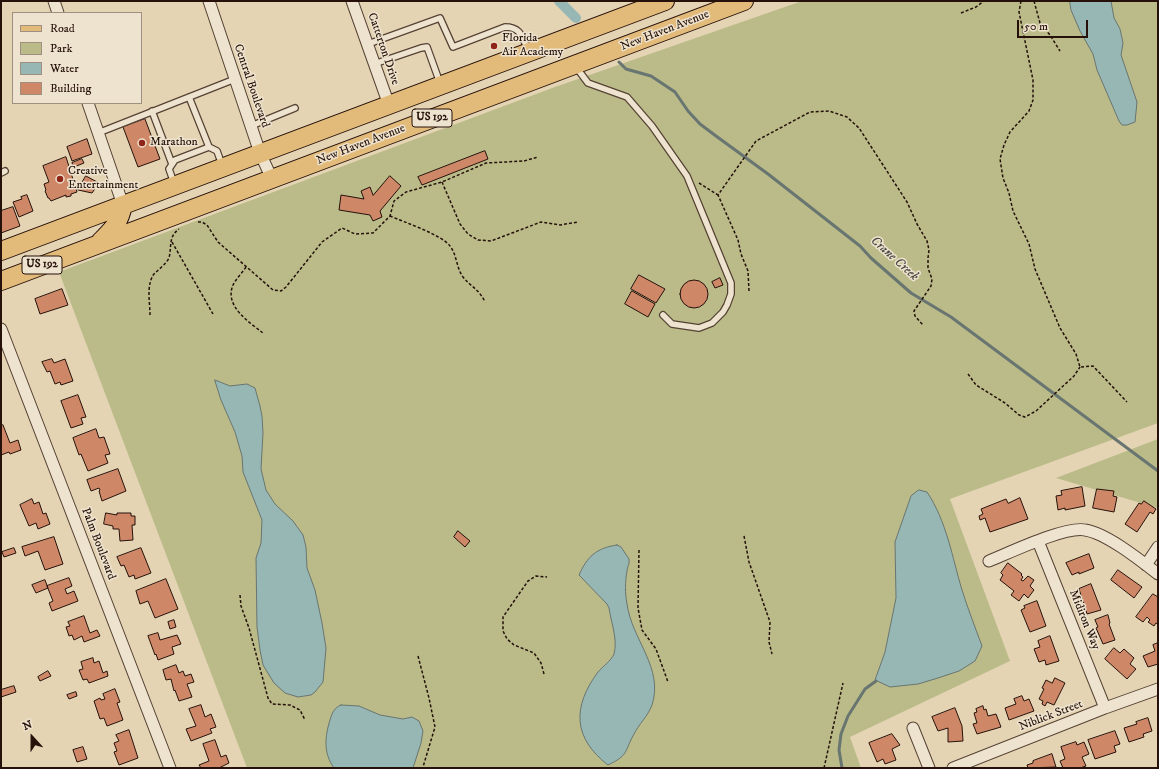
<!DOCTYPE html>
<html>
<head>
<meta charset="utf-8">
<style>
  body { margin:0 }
  #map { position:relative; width:1159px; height:769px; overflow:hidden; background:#e5d4b4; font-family:"IM FELL DW Pica",serif }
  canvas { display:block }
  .frame { position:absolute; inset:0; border:2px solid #25110a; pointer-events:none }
  .legend { position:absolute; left:12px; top:12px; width:130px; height:92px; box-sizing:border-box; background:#eee3ce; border:1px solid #9e8f80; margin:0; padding:5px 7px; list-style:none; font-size:12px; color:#25110a }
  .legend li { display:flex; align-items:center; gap:8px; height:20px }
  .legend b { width:20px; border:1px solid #9e8f80 }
  .north { position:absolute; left:12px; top:717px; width:40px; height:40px; -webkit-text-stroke:3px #eee3ce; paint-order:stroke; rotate:339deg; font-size:11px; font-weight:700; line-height:16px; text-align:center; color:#25110a }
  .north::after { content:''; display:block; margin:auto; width:14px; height:18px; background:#25110a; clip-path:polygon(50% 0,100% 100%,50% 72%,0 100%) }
  .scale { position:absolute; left:1017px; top:20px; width:71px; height:18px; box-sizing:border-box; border:2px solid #25110a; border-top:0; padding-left:5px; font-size:12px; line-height:14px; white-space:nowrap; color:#25110a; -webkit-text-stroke:3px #eee3ce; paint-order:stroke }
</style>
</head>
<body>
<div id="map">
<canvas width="1159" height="769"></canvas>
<div class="frame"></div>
<ul class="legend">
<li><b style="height:5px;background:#e2ba7a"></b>Road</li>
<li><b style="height:11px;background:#babb89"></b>Park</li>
<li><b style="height:11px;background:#97b7b4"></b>Water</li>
<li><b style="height:11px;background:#cf8867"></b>Building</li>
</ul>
<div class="north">N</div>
<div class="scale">50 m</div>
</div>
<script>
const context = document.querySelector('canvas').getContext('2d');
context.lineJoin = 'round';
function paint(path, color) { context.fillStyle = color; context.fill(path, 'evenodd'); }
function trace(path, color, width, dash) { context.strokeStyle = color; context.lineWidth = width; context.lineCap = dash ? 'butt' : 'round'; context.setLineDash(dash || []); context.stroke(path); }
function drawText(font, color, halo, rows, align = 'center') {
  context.font = font + ' "IM FELL DW Pica",serif'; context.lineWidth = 3; context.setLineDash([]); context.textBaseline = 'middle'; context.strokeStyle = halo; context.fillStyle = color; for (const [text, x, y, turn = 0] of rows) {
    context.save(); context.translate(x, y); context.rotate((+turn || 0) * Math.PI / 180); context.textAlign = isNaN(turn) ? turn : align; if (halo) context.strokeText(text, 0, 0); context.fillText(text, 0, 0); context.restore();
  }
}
paint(new Path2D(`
  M802,1H1158V423L950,499L1010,661L850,737L861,768H247L59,272L555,87Z
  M1158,439V508L1056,478Z`), '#babb89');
const water = new Path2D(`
  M1070,1H1111L1114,18L1120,29L1123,43L1121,55L1137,102L1135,122L1127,125H1122L1119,121L1097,70L1093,54L1080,31L1071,10Z
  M215,380L230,386L247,384L255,388L260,406L262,416L263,433L261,469L266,490L275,504L293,521L303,535L306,547L307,568L315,590L322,623L326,648L323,682L315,692L311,695L298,697L285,693L274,683L263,665L260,650L257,627L256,558L261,543L262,520L243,472L242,456L235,432L221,400Z
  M919,490L927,492C947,522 952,557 962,590C968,609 975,627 982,646L975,661L959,671L938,678L918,684L890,687L875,680L885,652L896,598L895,542L911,496Z
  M617,545L621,547L629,559C630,564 627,567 627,571C625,582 625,593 627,604C632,640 664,668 652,705C648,716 639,724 634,734C624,752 629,755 608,765C573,738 572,707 598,672C603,666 611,661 614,654C618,640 611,622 609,608L607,604L579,575C587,557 596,548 617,545Z
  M341,705L359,706L380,715L403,719L412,717L419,721L423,731L421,743L413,768H334C323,753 325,736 330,720C332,713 334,708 341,705Z`);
paint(water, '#97b7b4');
trace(water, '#697570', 1);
trace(new Path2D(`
  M619,62L626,69L651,76L675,92L688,111L700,124L716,136L768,174L860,246L871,258L911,293L951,317L1158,471
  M842,768L839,750L841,734L848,716L865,689L876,681`), '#697570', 3);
trace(new Path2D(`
  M559,1L576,18`), '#97b7b4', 10);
const building = new Path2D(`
  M145,119L160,159L138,167L123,127Z
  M87,139L92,154L72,161L67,147Z
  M485,151L488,159L422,185L418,177Z
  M66,157L77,192L71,194V196L66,197V195L51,201L49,198H48L45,191L46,190L44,184L49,182L43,166Z
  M82,159L84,163L74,167L72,163Z
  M86,176L99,183L92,193L78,190Z
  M390,176L401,186L380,211L382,217L373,221L370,215L339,210L341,195L364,199L361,191L370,187L373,195Z
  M27,195L33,211L19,217L13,202L22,199L21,197Z
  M13,207L20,226L1,233V211Z
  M639,275L665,289L656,303L631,289Z
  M720,278L723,285L715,288L712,282Z
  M680 294a14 14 0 1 1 28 0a14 14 0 1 1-28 0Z
  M62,289L68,305L40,314L35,299Z
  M632,291L655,304L648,317L625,304Z
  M52,359L54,363L65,359L73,381L61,385L60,382L55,384L50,371L47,372L42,362Z
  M78,395L86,417L81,418L83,424L71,428L61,401Z
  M3,425L10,443L18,440L21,450L10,454L9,452L1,455V426Z
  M96,429L99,438L104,437L110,454L105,455L108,463L88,471L81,454L79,455L73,438Z
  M118,469L126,491L102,501L99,491L100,490L99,488L91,491L87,480Z
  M1082,487L1085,506L1065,510V508L1058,510L1056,496L1062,495L1061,491Z
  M1097,489L1114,491L1113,496L1117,497L1114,512L1093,508Z
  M1020,498L1028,519L990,532L985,518L980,520L979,516L983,514L981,509L1006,499L1008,503Z
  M32,499L34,504L39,502L43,514L46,513L50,524L38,529L36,523L29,526L20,505Z
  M1144,501L1156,509L1153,514L1150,512L1137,532L1125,524L1139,503L1141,504Z
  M106,513L117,515V513H131V516H135V525H132L133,540L120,541L119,529H113V526L104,524Z
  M458,531L470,541L465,547L454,537Z
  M54,537L63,564L45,570L38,551L25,556L22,547Z
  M14,548L16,553L4,557L2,552Z
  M141,548L151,573L135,579L134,575L129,577L124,565L121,566L117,557Z
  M1089,554L1094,568L1079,574V572L1072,575L1066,563Z
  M1008,563L1022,574L1021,575L1023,577L1021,580L1023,581L1028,576L1034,580L1030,586L1034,590L1028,598L1024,594L1019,601L1011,595L1014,591L1000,580L1003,575L1001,573Z
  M1118,570L1142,587L1134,598L1111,580Z
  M69,578L72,586L65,589L67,594L74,591L78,601L52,611L49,603L53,601L47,586Z
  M166,579L178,609L155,618L148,601L140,604L136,591Z
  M45,580L48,588L36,593L32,585Z
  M1091,584L1101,610L1087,614L1079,589Z
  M1153,594L1158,597V624L1156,623L1154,626L1148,622L1150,620L1147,617L1143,622L1136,617Z
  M1037,601L1046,626L1030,632L1021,610L1025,608L1024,606Z
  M1108,615L1110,623L1109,624L1115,640L1103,644L1096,628L1098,627L1095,620Z
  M84,616L90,633L97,630L100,636L84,642L82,636L74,640L72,635L69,636L66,627L70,626L68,622Z
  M174,620L176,627L170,629L168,622Z
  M158,633L160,640L177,635L181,644L172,647L174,654L158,660L156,654L155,655L148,636Z
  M1050,636L1059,661L1046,665L1045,660L1039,662L1034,649L1040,647L1038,641Z
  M1158,643V664L1148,667L1143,656L1155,651L1153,645Z
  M1114,648L1120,653L1124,649L1134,658L1130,664L1136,669L1127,679L1105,659Z
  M93,658L94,663L99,661L103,673L107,671L108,676L89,683L87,679L83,680L79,670L83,669L81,662Z
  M176,665L179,673L183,671L185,676L191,674L194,682L187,684L192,697L179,701L175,690L174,691L171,679L166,680L163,670Z
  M48,671L51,676L40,681L38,677Z
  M1055,678L1065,683L1054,705L1047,702L1045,706L1042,704L1043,701L1039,699L1044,689L1042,688L1046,680L1052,683Z
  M14,686L16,692L1,697V690Z
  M115,689L120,702L117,703L123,720L107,726L104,718L100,719L94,701L100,698L101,700L105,699L103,694Z
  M76,692L77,696L69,699L67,695Z
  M1022,696L1024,701L1029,699L1034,711L1009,720L1005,708L1016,704L1014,699Z
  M201,705L205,717L211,714L216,727L210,729L212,733L191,741L186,729L196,726L189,709Z
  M983,706L984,710L986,709L988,716L996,714L1001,727L977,734L973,724L977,723L974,713L977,712L976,709Z
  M955,708L962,726L963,741L948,742V728L938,731L932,717Z
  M1148,718L1152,731L1143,734L1144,737L1129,742L1124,728L1137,724L1136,722Z
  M129,730L138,758L119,765L114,752L117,751L114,743L119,741L116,735Z
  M1115,731L1120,744L1114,746L1116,752L1095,759L1088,740Z
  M892,734L900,745L892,749L896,760L885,764L883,759L877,762L869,743Z
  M215,740L221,757L226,755L229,763L219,768H201L199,765L209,761L203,744Z
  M1076,742L1077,745L1084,742L1089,754L1082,757L1086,766L1080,768H1063L1060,761L1065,759L1061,747Z
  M83,747L87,759L77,762L73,750Z
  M1052,754L1056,767L1028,768L1027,765L1033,763V761Z`);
paint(building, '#cf8867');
trace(building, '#25110a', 1);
const service = new Path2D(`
  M368,44L440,18L453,47L505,27C521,27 522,37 528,50
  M374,64L421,48L427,47L440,83
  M576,67L588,83L627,97L652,126L687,176L731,283V294L727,305L723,312L712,323L699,328L672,324L663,315
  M189,97L209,147L217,151L222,165
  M152,111L172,164
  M251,126L295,108
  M98,133L235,79
  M1,173L5,171
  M174,183L169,169L175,160L209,147`);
const minor = new Path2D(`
  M54,1L58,13
  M209,1L260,153L272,179
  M352,1L389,105
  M88,103L123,205
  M1,329L170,768
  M1038,541L1105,708
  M989,561C1009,553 1065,526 1085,530C1106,533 1140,560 1158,574
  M1146,565L1158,547
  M913,728L929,768
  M953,768L1105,708L1158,689`);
const primary = new Path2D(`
  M100,242C113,229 119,224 123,205
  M1,251L665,1
  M1,281L744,1`);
trace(service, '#554234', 8);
trace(minor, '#554234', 13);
trace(primary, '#25110a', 20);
trace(new Path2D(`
  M1021,1L1019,12L1033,80V100L1029,111L1010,132L1004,145L1000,159L1003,178L1009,193L1013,211L1029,244L1035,269L1060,328L1076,354L1080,367L1093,366L1127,402
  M1034,1L1040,23L1050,35L1060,51
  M961,13L976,7L984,1
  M442,182L460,224L468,234L478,240L491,241L541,222L560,225L578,222
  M699,183L718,195
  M390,216C404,222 442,235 450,246C457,255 456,267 463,277C471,287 479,289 485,302
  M198,222H202L207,225L218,242L273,290L281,291L286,287L322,242L342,228L355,234L373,233L390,216L394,201L406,192L442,182L486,163L524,161L538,157
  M172,242L213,314
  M246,267C242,273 236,279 233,285C224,306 249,322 263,333
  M749,291L748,271L741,254L738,240L718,195L756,141L810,112L829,111L847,117L859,128L907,202L917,224L927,241L929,250L928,258V268L932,279L931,286L914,311L915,316L923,325
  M150,315C150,302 146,285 154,274C159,269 166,264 169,258C172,246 168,237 179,229
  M968,374L976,385L1005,403L1019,415L1025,417L1036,411L1074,376L1080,367
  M744,536L749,562L770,622L769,642L772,654
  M639,550L638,608L642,630L656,649L668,682
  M240,595L241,606L249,628L268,698L272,704L290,705L300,710L305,720
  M418,656L429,698L435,727L423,767
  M544,674L541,663L534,653L514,645L507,639L503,631V617L528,581L536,576L547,577
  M824,768L843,683`), '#25110a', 1.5, [3, 2]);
trace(service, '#eee3ce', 5.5);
trace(minor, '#eee3ce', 11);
trace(primary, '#e2ba7a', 18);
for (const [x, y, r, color] of [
  [494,46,4,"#8f2418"],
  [142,143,4,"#8f2418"],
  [60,179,4,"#8f2418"]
]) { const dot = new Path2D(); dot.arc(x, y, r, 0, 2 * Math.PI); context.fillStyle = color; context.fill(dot); trace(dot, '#eee3ce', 1.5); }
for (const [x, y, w] of [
  [432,118,40],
  [42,265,40]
]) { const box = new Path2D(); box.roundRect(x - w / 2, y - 9, w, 18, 3); context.fillStyle = '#eee3ce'; context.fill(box); trace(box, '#25110a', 1); }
drawText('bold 11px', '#25110a', null, [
  ["US 192",432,118],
  ["US 192",42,265]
]);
drawText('12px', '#25110a', '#eee3ce', [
  ["New Haven Avenue",665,31,-21],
  ["Catterton Drive",383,49,71],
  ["Central Boulevard",251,86,71],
  ["New Haven Avenue",361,145,-21],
  ["Palm Boulevard",98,544,69],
  ["Midiron Way",1084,620,68],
  ["Niblick Street",1051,716,-21]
]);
drawText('12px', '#25110a', '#eee3ce', [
  ["Florida",502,39],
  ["Air Academy",502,53],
  ["Marathon",150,143],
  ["Creative",68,172],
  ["Entertainment",68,186]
], 'left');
drawText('italic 13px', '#4d4b46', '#eee3ce', [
  ["Crane Creek",894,259,42]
]);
</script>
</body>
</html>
